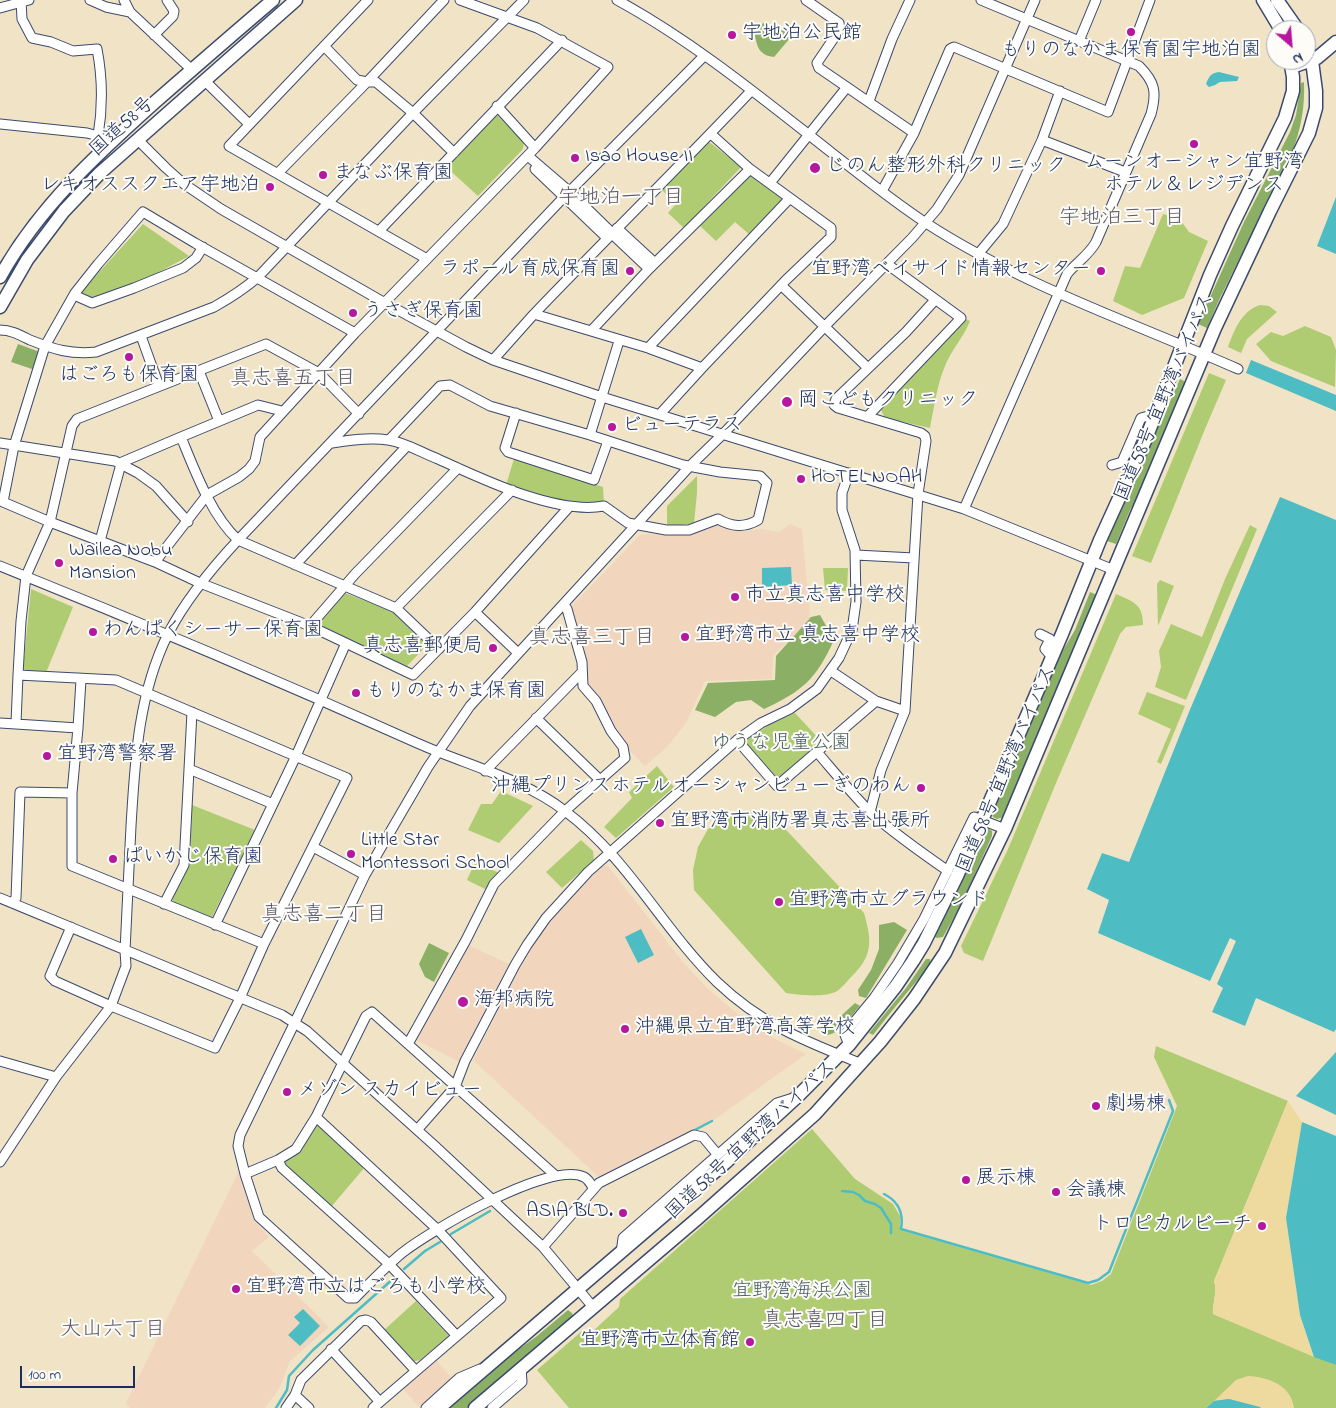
<!DOCTYPE html>
<html>
<head>
<meta charset="utf-8">
<style>
  body { margin:0 }
  #map { position:relative; width:1336px; height:1408px; overflow:hidden; background:#f0e3c6; font-family:"Indie Flower",sans-serif }
  canvas { display:block }
  .north { position:absolute; left:1266px; top:20px; width:50px; height:50px; box-sizing:border-box; background:#fdfcf7; border:1px solid #a3aaba; border-radius:50%; rotate:153deg; font-size:14px; font-weight:700; line-height:20px; text-align:center; color:#1b2f5e }
  .north::after { content:''; display:block; margin:auto; width:18px; height:22px; background:#b5179e; clip-path:polygon(50% 0,100% 100%,50% 72%,0 100%) }
  .scale { position:absolute; left:20px; top:1366px; width:115px; height:22px; box-sizing:border-box; border:2px solid #1b2f5e; border-top:0; padding-left:6px; font-size:15px; line-height:18px; white-space:nowrap; color:#1b2f5e; -webkit-text-stroke:4px #fdfcf7; paint-order:stroke }
</style>
</head>
<body>
<div id="map">
<canvas width="1336" height="1408"></canvas>
<div class="north">N</div>
<div class="scale">100 m</div>
</div>
<script>
const context = document.querySelector('canvas').getContext('2d');
context.lineJoin = 'round';
function paint(path, color) { context.fillStyle = color; context.fill(path, 'evenodd'); }
function trace(path, color, width, dash) { context.strokeStyle = color; context.lineWidth = width; context.lineCap = dash ? 'butt' : 'round'; context.setLineDash(dash || []); context.stroke(path); }
function drawText(font, color, halo, rows, align = 'center') {
  context.font = font + ' "Indie Flower","Klee One",sans-serif'; context.lineWidth = 4; context.setLineDash([]); context.textBaseline = 'middle'; context.strokeStyle = halo; context.fillStyle = color; for (const [text, x, y, turn = 0] of rows) {
    context.save(); context.translate(x, y); context.rotate((+turn || 0) * Math.PI / 180); context.textAlign = isNaN(turn) ? turn : align; if (halo) context.strokeText(text, 0, 0); context.fillText(text, 0, 0); context.restore();
  }
}
paint(new Path2D(`
  M714,523L722,528L742,531L761,529L779,532L790,524L802,529L810,618L773,656L772,679L705,681L686,723L668,746L645,766L629,750L612,724L599,697L586,685L570,608L640,535L688,532Z
  M601,866H608L682,961L707,988L744,1019L775,1039L806,1054L714,1120L602,1180L473,1060L530,948L551,921Z
  M466,944L509,964L460,1062L416,1040Z
  M241,1167L254,1220L269,1237L252,1251L329,1327L290,1361L279,1389L265,1408H130L126,1403Z
  M437,1361L451,1378L419,1407L403,1389Z`), '#f1d5bd');
paint(new Path2D(`
  M492,116H498L524,141L523,149L478,196L444,165Z
  M708,141L741,167L684,228L668,213L676,204L661,189Z
  M750,174L783,199L750,235L735,222L716,241L700,226Z
  M1163,214L1179,218L1189,232L1208,241L1184,298L1142,315L1113,301L1125,266L1140,268Z
  M143,224L189,256L148,278L92,299L81,292Z
  M1260,305L1269,306L1277,312L1247,339L1241,353L1228,347C1234,331 1241,311 1260,305Z
  M966,319L970,321C964,337 951,350 945,366C937,385 934,407 930,428L885,418L881,410Z
  M1305,326L1331,337L1336,350L1335,387L1271,361L1256,344L1271,332L1283,336Z
  M1209,373L1226,380L1205,429L1151,563L1132,556Z
  M514,459L603,487L604,504L567,502L506,485Z
  M697,476V493L694,523L682,525H667V506Z
  M1250,525L1257,529L1186,700L1155,687L1161,667L1159,651L1171,624L1202,637L1225,579Z
  M823,568H848L847,591L825,590Z
  M1160,580L1174,586L1158,626L1157,584Z
  M31,589L73,607L45,675L26,673L23,669Z
  M345,593L392,611L427,645L407,666L316,625Z
  M1116,594C1134,602 1143,604 1143,625L1126,627L1120,634L1056,783L983,961L964,953L961,946L1008,849Z
  M1147,692L1185,706L1161,764L1157,762L1171,729L1138,714Z
  M795,713L821,741L778,780L744,741L769,725Z
  M657,766L674,787L616,838L604,827L632,798L629,792Z
  M501,791L533,806L499,843L468,830L481,804H492Z
  M192,805L255,830L211,919L174,903L172,897L190,864Z
  M756,811L774,817L864,913C872,941 873,956 851,977C847,981 842,988 837,991C826,998 799,995 786,993L694,890L693,870L698,847L708,829L725,815Z
  M581,840L593,851L594,860L562,888L546,872Z
  M475,862L499,873L487,890L467,880Z
  M1156,1046L1288,1101L1214,1281C1218,1293 1212,1302 1213,1314L1336,1365V1408H1261L1214,1401L1206,1408H569L537,1370L583,1330L592,1332L619,1307L620,1299L812,1129L855,1179L893,1204L900,1216V1230L1091,1285L1102,1281L1111,1274L1177,1106L1154,1057Z
  M318,1124L365,1167L331,1207L283,1164L284,1157L312,1125Z
  M416,1301L449,1336L420,1360L411,1362L383,1331Z`), '#afcc73');
paint(new Path2D(`
  M763,23L774,31L787,30L791,37L774,57C758,55 757,46 754,31Z
  M1304,82C1305,107 1301,129 1292,152L1219,300L1207,328L1198,324L1244,222L1290,132L1296,115L1301,83Z
  M18,344L40,352L35,370L11,362Z
  M1180,379L1188,383L1146,484L1130,510L1116,544L1107,541L1148,446L1165,413Z
  M1090,592L1097,595L1004,817L997,819L993,817L992,812L1057,660L1075,630Z
  M820,615L834,640C816,679 803,691 764,709L751,700L736,702L715,717L695,710L708,683L775,680L776,656L811,617Z
  M984,828H988L992,831V836L962,903L943,937L937,938L933,936Z
  M894,922L907,930L866,998L859,996L858,990L871,970L879,949V925Z
  M429,943L449,953L434,982L425,977L419,964Z
  M926,959H930L931,964C911,988 891,1011 873,1035L869,1033L906,988Z
  M855,1003L860,1006C850,1016 837,1040 821,1034Z
  M568,1310L572,1313L573,1317L467,1408H448L508,1357L537,1336Z`), '#8bb065');
paint(new Path2D(`
  M1288,1101L1302,1122L1286,1218L1300,1315L1314,1357L1213,1314C1212,1302 1218,1293 1214,1281Z
  M1248,1376C1268,1377 1291,1385 1294,1408H1260L1229,1399L1214,1401L1236,1380Z`), '#eeda9e');
paint(new Path2D(`
  M1219,72L1239,77L1237,81L1220,82L1215,85L1209,87L1206,84C1209,76 1211,73 1219,72Z
  M1336,197V254L1317,246Z
  M1251,360L1336,395V411L1246,373Z
  M1280,497L1336,520V1029L1334,1032L1256,998L1245,1026L1212,1012L1223,988L1217,984L1236,941L1230,938L1210,981L1098,933L1109,900L1087,889L1102,853L1129,862L1189,712Z
  M791,567L792,585L762,587V568Z
  M641,929L654,955L638,963L625,937Z
  M1336,1052V1115L1296,1096Z
  M1302,1122L1336,1136V1365L1314,1357L1300,1315L1286,1218Z
  M303,1309L320,1326L300,1346L288,1335L300,1323L294,1317Z
  M1229,1399L1260,1407L1261,1408H1206L1214,1401Z`), '#4ebcc3');
trace(new Path2D(`
  M691,1132L712,1121
  M842,1191L853,1192L859,1195L865,1201L875,1204L881,1208L891,1224V1233
  M884,1194C898,1201 904,1212 901,1229L1088,1283L1098,1280L1109,1272L1173,1111L1169,1100
  M451,1234L490,1211
  M404,1269L425,1251L440,1242
  M276,1408L287,1390L289,1376L313,1350L394,1278`), '#4ebcc3', 2.5);
const minor = new Path2D(`
  M21,0L22,19L32,38L51,42L73,51L97,49C103,80 103,106 98,136
  M90,0L106,7L130,12
  M124,0L130,12L192,70
  M368,0L229,146L427,259
  M617,0C694,42 763,99 832,153C863,177 894,202 926,223C1023,286 1134,323 1238,369
  M806,0L839,23L840,29L817,63L819,68L914,133L950,49L954,47L1108,112L1150,0
  M0,8L29,0
  M154,35L173,16L174,11L167,0
  M1079,41L1096,0
  M324,46L357,80L367,82L444,0
  M205,81L249,124
  M869,101L892,39L910,0
  M497,106L535,148
  M0,124L87,133L98,136L102,139
  M711,134L750,169L831,228V237L786,280L702,368L648,348L534,314C606,239 680,166 751,91
  M138,140L166,168L184,184L221,209L385,303L466,347L493,360L602,397L964,509L1114,570
  M1042,140L1125,172
  M528,156L570,192L612,233
  M535,169L607,238
  M278,173L367,82H376L413,113L454,153
  M770,183L847,87
  M882,191L914,133
  M617,228L655,263
  M379,231L562,40
  M611,233L649,269
  M979,253L1003,224L1042,140L1060,91
  M781,285L868,368
  M74,295L92,303L134,288L183,268L196,258L203,247
  M0,330C11,330 20,335 30,340C53,349 71,355 96,352L214,307C230,298 244,289 258,277L413,113L524,0
  M591,331L649,269L750,169
  M355,333L535,148L608,67L537,28L460,0
  M141,336L159,386
  M648,348L790,198
  M493,360L534,314
  M199,371L219,421
  M282,411L258,405L181,437C195,471 211,515 238,540L396,608L439,649
  M516,413L505,448L508,452L594,480L608,441
  M660,414L702,368
  M867,417L961,318L887,264
  M590,435L619,341
  M0,443L115,461L138,473L156,486L188,522
  M332,443C350,440 370,437 388,440C405,442 422,453 438,459C482,479 556,515 604,506L628,523L666,530H689L718,519C732,527 744,528 758,520L767,483L760,476L720,472L683,465L590,435L490,406L450,385L440,386L389,440
  M120,463L181,437
  M1112,465L1122,462L1141,418L1155,414
  M964,509L1067,274C1077,262 1089,255 1096,242L1151,114C1157,92 1155,82 1139,66L981,0
  M100,541L121,464
  M856,555L914,558
  M155,562L207,495L239,477L249,469L255,461L260,437L355,333L195,243L143,212L98,264L75,293L45,346L14,446L3,502L50,522L155,562L200,583L310,626L413,675L475,612L569,507
  M295,565L407,446
  M0,566C140,622 279,681 417,743C466,765 522,778 565,811C628,858 662,928 717,982C762,1025 805,1041 862,1064
  M396,608L512,490
  M475,612L517,652
  M310,626L355,574L458,468
  M1040,634L1050,639L1045,649L1052,657
  M831,671L876,701L905,711
  M81,680L78,728L72,793V866L264,944
  M536,718L600,780
  M0,723L78,728
  M16,723L18,675
  M737,740L777,786L876,701
  M817,752C835,773 852,794 871,813C895,834 922,853 948,871
  M189,769L273,804
  M485,771L582,672
  M870,812L881,770L905,711L918,494L926,441L925,436L921,433L838,408L834,405L836,399L906,332L935,300
  M313,847L365,875
  M0,898L282,1015L307,1031L435,1146L543,1247L593,1307
  M12,903L16,898L20,792L72,793
  M164,904L184,865L192,712
  M215,925L296,756L346,643
  M71,927L50,976L55,981L111,1006L215,1048L240,998L264,944L347,778L116,680L18,675L21,621L26,576L50,522L72,426L77,419L266,344L319,373L359,414
  M408,1044L466,940L494,884L565,811L625,758L623,747L611,731L596,701L583,686L582,662L567,609L564,604
  M849,1045L845,1035L850,1027L874,998L898,963L924,919L974,817L1005,829
  M0,1061L56,1077
  M316,1117L438,1230L501,1298L373,1408
  M417,1130L455,1087L465,1061L515,965L527,945L546,918L588,872L737,740L761,723L790,709L817,689L839,658L852,630L856,602L855,550L842,510V493L849,473
  M278,1160L282,1168L389,1264L457,1336
  M0,1162L56,1077L111,1006L126,966L125,951C127,909 129,868 131,826C135,760 138,695 168,634C186,599 211,569 238,540L564,197L704,56
  M245,1174L238,1146L240,1135L295,1022L365,875L428,767L470,706L690,466L723,434L830,321L912,238L937,209L959,175L1035,0
  M556,1176L372,1012L366,1016L316,1117L296,1149L278,1160L245,1174L259,1217L348,1298H355C370,1283 385,1267 402,1253C430,1231 550,1160 584,1177C588,1179 591,1184 593,1188
  M543,1247L599,1183L694,1135L703,1137L718,1155
  M621,1253L623,1238L777,1103L793,1098
  M331,1349L380,1402
  M295,1395L309,1408
  M286,1408L295,1395L301,1380L361,1321L366,1320L371,1322L416,1371
  M426,1408L459,1378L480,1369
  M492,1408L522,1382L521,1368`);
const highway = new Path2D(`
  M1263,0L1281,30
  M1277,0L1298,30
  M1292,67L1317,58L1336,42
  M0,277C38,208 97,154 155,102C194,68 233,34 273,0
  M0,307L27,260L64,211L100,173L296,0
  M439,1408L725,1163L799,1095L849,1045L896,986L913,961L924,943L957,876L982,820L1062,634L1100,540L1145,441L1210,275L1232,226L1285,118L1293,91V77L1290,60
  M475,1408L698,1218L815,1114L880,1042L914,999L945,953L1005,829L1215,328L1270,211L1309,133L1316,108V91L1312,61L1306,45`);
trace(minor, '#3b4a6e', 11);
trace(highway, '#3b4a6e', 15);
trace(minor, '#fff', 9);
trace(highway, '#fff', 12);
for (const [x, y, r, color] of [
  [1131,32,5,"#b5179e"],
  [732,35,5,"#b5179e"],
  [1194,144,5,"#b5179e"],
  [575,158,5,"#b5179e"],
  [815,168,6,"#b5179e"],
  [323,175,5,"#b5179e"],
  [270,187,5,"#b5179e"],
  [630,271,5,"#b5179e"],
  [1101,271,5,"#b5179e"],
  [353,313,5,"#b5179e"],
  [129,357,5,"#b5179e"],
  [787,402,6,"#b5179e"],
  [612,427,5,"#b5179e"],
  [801,479,5,"#b5179e"],
  [59,563,5,"#b5179e"],
  [735,597,5,"#b5179e"],
  [93,632,5,"#b5179e"],
  [685,637,5,"#b5179e"],
  [493,648,5,"#b5179e"],
  [356,693,5,"#b5179e"],
  [47,756,5,"#b5179e"],
  [921,788,5,"#b5179e"],
  [660,823,5,"#b5179e"],
  [351,854,5,"#b5179e"],
  [113,859,5,"#b5179e"],
  [779,902,5,"#b5179e"],
  [463,1002,6,"#b5179e"],
  [625,1029,5,"#b5179e"],
  [287,1092,5,"#b5179e"],
  [1096,1106,5,"#b5179e"],
  [966,1180,5,"#b5179e"],
  [1056,1192,5,"#b5179e"],
  [623,1213,5,"#b5179e"],
  [1262,1226,5,"#b5179e"],
  [236,1289,5,"#b5179e"],
  [750,1342,5,"#b5179e"]
]) { const dot = new Path2D(); dot.arc(x, y, r, 0, 2 * Math.PI); context.fillStyle = color; context.fill(dot); trace(dot, '#fdfcf7', 2); }
drawText('20px', '#1b2f5e', '#fdfcf7', [
  ["宇地泊公民館",742,35],
  ["もりのなかま保育園宇地泊園",1131,52,"center"],
  ["Isao House II",585,158],
  ["ムーンオーシャン宜野湾",1194,164,"center"],
  ["ホテル＆レジデンス",1194,187,"center"],
  ["じのん整形外科クリニック",826,168],
  ["まなぶ保育園",333,175],
  ["レキオススクエア宇地泊",260,187,"right"],
  ["ラポール育成保育園",620,271,"right"],
  ["宜野湾ベイサイド情報センター",1091,271,"right"],
  ["うさぎ保育園",363,313],
  ["はごろも保育園",129,377,"center"],
  ["岡こどもクリニック",798,402],
  ["ビューテラス",622,427],
  ["HOTEL NOAH",811,479],
  ["Wailea Nobu",69,552],
  ["Mansion",69,575],
  ["市立真志喜中学校",745,597],
  ["わんぱくシーサー保育園",103,632],
  ["宜野湾市立 真志喜中学校",695,637],
  ["真志喜郵便局",483,648,"right"],
  ["もりのなかま保育園",366,693],
  ["宜野湾警察署",57,756],
  ["沖縄プリンスホテルオーシャンビューぎのわん",911,788,"right"],
  ["宜野湾市消防署真志喜出張所",670,823],
  ["Little Star",361,842],
  ["Montessori School",361,865],
  ["ぱいかじ保育園",123,859],
  ["宜野湾市立グラウンド",789,902],
  ["海邦病院",474,1002],
  ["沖縄県立宜野湾高等学校",635,1029],
  ["メゾン スカイビュー",297,1092],
  ["劇場棟",1106,1106],
  ["展示棟",976,1180],
  ["会議棟",1066,1192],
  ["ASIA BLD.",613,1213,"right"],
  ["トロピカルビーチ",1252,1226,"right"],
  ["宜野湾市立はごろも小学校",246,1289],
  ["宜野湾市立体育館",740,1342,"right"]
], 'left');
drawText('20px', '#1b2f5e', '#fdfcf7', [
  ["国道58号",123,128,-42],
  ["国道58号 宜野湾バイパス",1166,398,-67],
  ["国道58号 宜野湾バイパス",1008,770,-67],
  ["国道58号 宜野湾バイパス",752,1141,-43]
]);
drawText('20px', '#475e64', '#fdfcf7', [
  ["ゆうな児童公園",781,745],
  ["宜野湾海浜公園",802,1293]
]);
drawText('21px', '#5b5a6c', '#fdfcf7', [
  ["宇地泊一丁目",621,200],
  ["宇地泊三丁目",1122,220],
  ["真志喜五丁目",293,381],
  ["真志喜三丁目",592,640],
  ["真志喜二丁目",324,917],
  ["真志喜四丁目",825,1323],
  ["大山六丁目",113,1332]
]);
</script>
</body>
</html>
